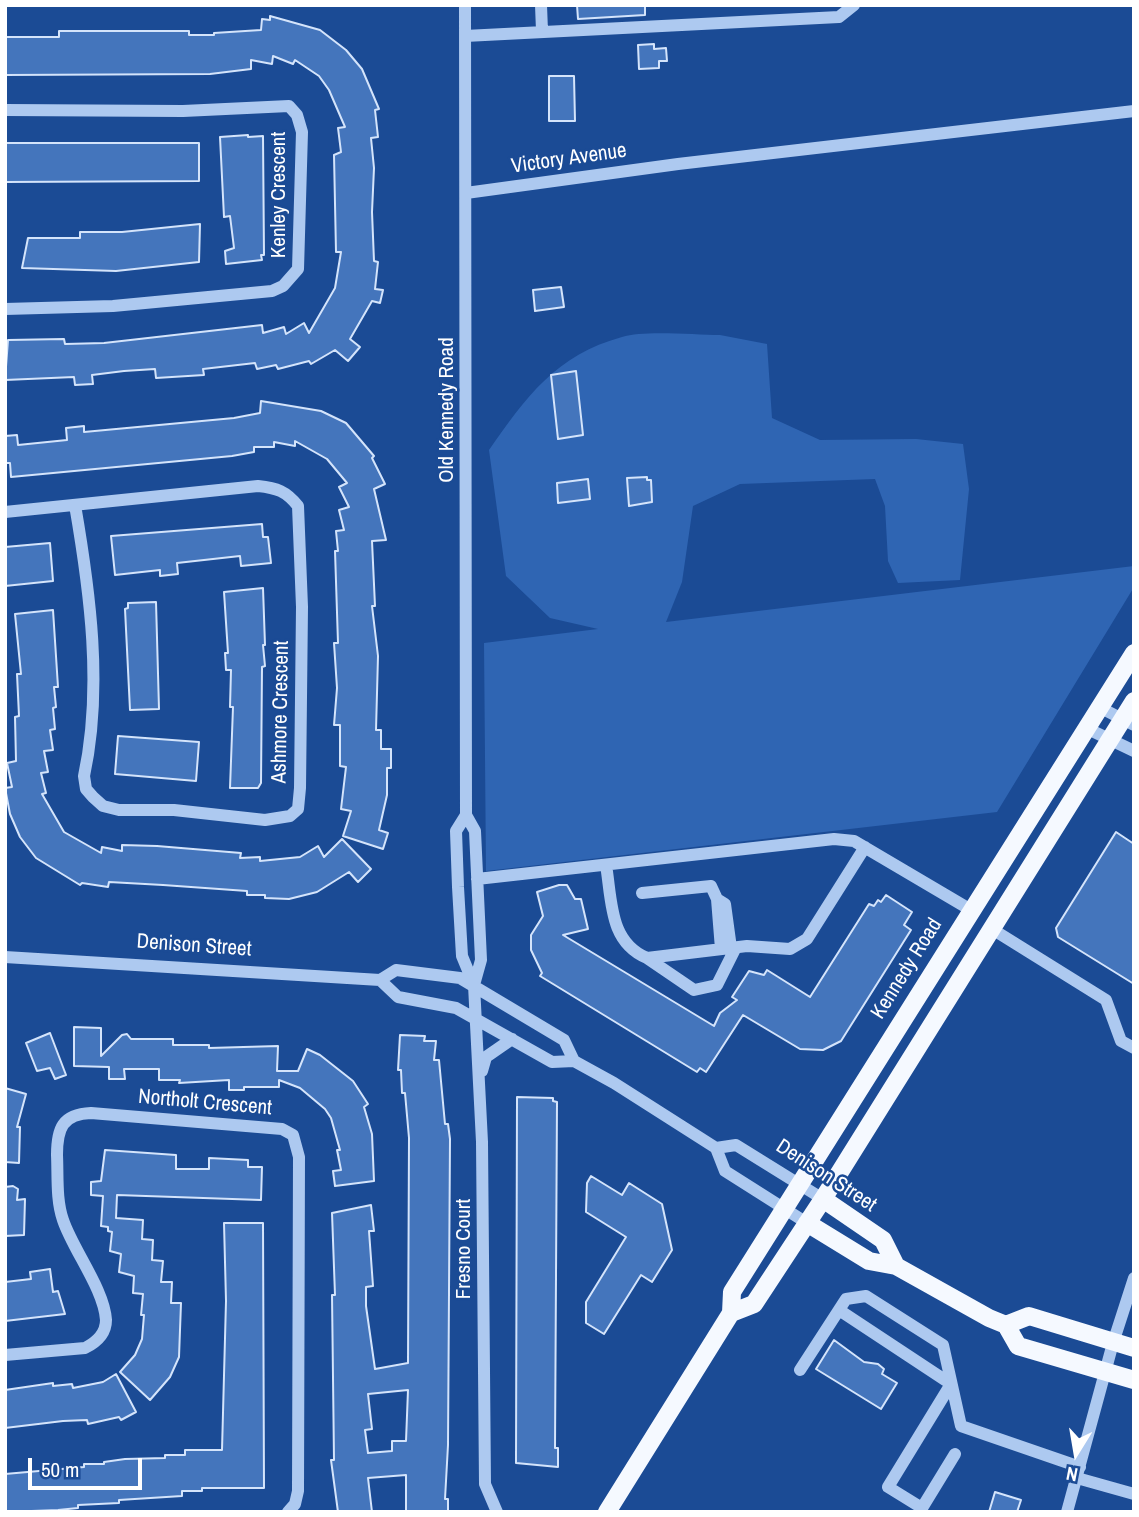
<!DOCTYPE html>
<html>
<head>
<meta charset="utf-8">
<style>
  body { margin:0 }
  #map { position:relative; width:1139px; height:1517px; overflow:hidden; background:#1b4b95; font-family:"Archivo Narrow",sans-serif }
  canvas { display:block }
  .frame { position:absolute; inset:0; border:7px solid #fff; pointer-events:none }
  .north { position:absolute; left:1041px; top:1419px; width:70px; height:70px; -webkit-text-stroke:5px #1b4b95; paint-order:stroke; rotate:191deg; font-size:19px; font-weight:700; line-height:28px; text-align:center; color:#fff }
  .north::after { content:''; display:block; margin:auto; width:24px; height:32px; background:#fff; clip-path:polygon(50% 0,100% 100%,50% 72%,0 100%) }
  .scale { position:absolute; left:28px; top:1458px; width:114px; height:32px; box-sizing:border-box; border:4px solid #fff; border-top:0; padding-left:9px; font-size:21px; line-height:24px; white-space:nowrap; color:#fff; -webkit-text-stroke:5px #1b4b95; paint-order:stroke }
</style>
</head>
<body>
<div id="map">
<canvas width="1139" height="1517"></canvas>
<div class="frame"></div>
<div class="north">N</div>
<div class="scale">50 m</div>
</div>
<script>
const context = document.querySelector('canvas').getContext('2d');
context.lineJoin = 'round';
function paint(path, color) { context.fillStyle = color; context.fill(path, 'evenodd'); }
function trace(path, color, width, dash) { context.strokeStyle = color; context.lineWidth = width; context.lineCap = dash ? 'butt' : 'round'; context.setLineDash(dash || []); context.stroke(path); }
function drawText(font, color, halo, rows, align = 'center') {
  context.font = font + ' "Archivo Narrow",sans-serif'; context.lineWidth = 5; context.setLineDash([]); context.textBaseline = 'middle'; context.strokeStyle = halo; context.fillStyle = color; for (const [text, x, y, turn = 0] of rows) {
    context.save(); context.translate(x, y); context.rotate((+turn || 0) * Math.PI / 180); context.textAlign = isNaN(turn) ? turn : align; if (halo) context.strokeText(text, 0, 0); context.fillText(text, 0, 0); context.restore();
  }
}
paint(new Path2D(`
  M720,335L767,344L772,418L820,440L916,439L963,444L969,489L960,580L898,583L888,561L885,506L875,479L740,484L693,506L682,582L666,622L1134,566V587L997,812L486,871L484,643L598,629L550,618L506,576L489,450C526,397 556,355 622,337C644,330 694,335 720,335Z`), '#2f65b3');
const building = new Path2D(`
  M577,5H645V15L578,19Z
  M270,16L320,30L346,50L362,69L379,109L375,110L378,137L371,138L374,168L372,212L374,261L378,262L375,289L383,290L380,303L372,301L350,339L360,347L348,361L335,350L311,364L309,361L278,369L276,365L257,369L255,363L203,369L204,375L156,378L155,369L124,371L92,375L93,384L75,385L74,377L5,380L8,340L64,339L65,344L104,343L262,325L263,333L284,327L286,334L304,323L309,333L335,288L341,252H336L334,155L341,152L338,128L345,127L329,90L319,76L295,60L293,64L273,56L272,64L251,60V69L210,74L5,75V37H59V31H189V35H214V33L261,30L262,19L270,20Z
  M654,44V49L666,48L667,61H659V68L639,69L638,45Z
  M549,76H574L575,121H549Z
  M248,135V137L263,136L264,255H261L262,260L226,264L225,251L234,248L230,216L224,217L220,137Z
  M5,143H199V181L5,182Z
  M200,224L199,262L116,271L22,268L28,238H80V232H122Z
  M561,287L564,307L535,311L533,290Z
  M576,371L583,435L558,439L551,375Z
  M261,401L321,411L346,423L374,456L372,458L385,484L374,489L386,540L372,541L375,606H372L378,656L376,730H381V749H391V768H387V795L379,830L388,833L383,849L343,836L351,811L341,809L346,767L340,766V725H334L337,688L334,643H338L335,551H338L336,531L344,530L339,510L349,507L339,487L347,483L327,459L295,441V446L274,442V447H254V452L232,456L11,477L10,463H5V436L17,435L18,445L67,440L66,428L84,426V432L234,418L260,413Z
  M647,477V480H651L652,502L629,506L627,478Z
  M588,479L590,499L558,503L557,483Z
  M262,524L263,537H268L271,563L241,566L240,556L177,563L178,574L160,576V570L115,575L111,536Z
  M50,543L53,581L5,586V547Z
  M263,588L265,645H263L265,666L262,667L261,783L258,788H230L233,707H230L231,670H226L225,653H228L224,592Z
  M156,602L159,709L130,710L125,609L128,608V603Z
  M53,610L58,687H54L56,707L53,708L55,729L50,730L53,750L44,751L48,772L41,773L46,793L42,794L64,832L101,853L102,847L122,851V845L157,846L241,853L240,858L260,857V861L300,857L318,846L324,857L342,839L371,869L358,882L349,872L317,892L289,899L265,898V895H247V891L163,885L109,882L108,887L82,883L80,885L36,858L20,837L10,814L5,788L12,787L7,763L16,761L15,717L19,716L17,674H21L15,614Z
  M118,736L199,742L196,781L115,774Z
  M1116,832L1134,844V984L1058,937L1056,928Z
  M559,885H567L575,899H581L588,929L563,935L714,1026L720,1013L737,1000L732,997L749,971L764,975L767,970L810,997L869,904L874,906L878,900L881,902L886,895L912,912L904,925L911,930L841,1041L823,1050L800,1049L743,1015L706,1072L700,1068L697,1072L540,976L542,973L531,950V935L543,916L537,892Z
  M74,1027L101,1028V1056L122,1035L127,1034L131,1039H173V1045H209V1048L278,1046L277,1071H298L307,1049L320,1055L353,1081L368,1104L364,1107L372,1134L374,1181L335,1186L333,1171L341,1170L337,1150H340L331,1118L325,1109L300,1088L279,1080V1087H244V1090H229V1080L179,1083L180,1080H159V1069H124L125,1079H109V1067L74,1066Z
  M50,1033L66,1075L55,1079L50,1068L37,1071L26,1043Z
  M400,1035L425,1036L424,1041H436L434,1060H439L445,1124H448L450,1139L448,1445L445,1499H448V1512H406V1475L368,1478L372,1512H338L331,1460H334L332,1295H335L332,1213L371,1205L374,1231H369L373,1286L366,1287V1306L375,1369L408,1363L409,1138L405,1093H402L401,1070H398ZM408,1390L406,1441H392V1451L368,1453L365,1430L372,1429L368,1394Z
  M5,1088L26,1094L17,1127H20L19,1163L5,1162Z
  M517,1097L553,1098V1101L557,1102L555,1448H558V1467L516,1463Z
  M105,1150L176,1155V1169H209V1158L248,1160V1167H262L261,1200L117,1195L116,1218L143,1220L142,1239L153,1240L152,1260L163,1261L161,1282H172L171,1303H181L179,1357L170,1377L150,1400L120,1372L135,1355L142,1339L144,1315H141L143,1294L133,1293L134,1276L119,1272L121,1254L110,1251L112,1232L108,1231V1227L101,1226L103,1196L91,1195V1182L101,1181Z
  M591,1176L622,1195L629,1183L662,1204L672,1250L652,1282L641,1275L604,1334L586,1323V1302L626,1237L586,1212L587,1183Z
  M13,1186L18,1189L17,1200L25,1199L24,1235L5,1236V1187Z
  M224,1223H263L264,1488H202V1491H182V1496L119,1500V1503L78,1505V1508L58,1510L5,1512V1474L84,1467V1464H104V1462L125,1459L165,1458V1455H185V1450H222L226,1301Z
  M50,1269L53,1292L58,1291L65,1314L5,1321V1282L31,1279L30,1272Z
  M834,1340L864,1362L878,1364L884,1369L882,1374L897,1383L881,1409L816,1369Z
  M116,1374L136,1412L121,1420L119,1417L88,1424L87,1420L63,1421L5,1428V1390L53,1383V1386L72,1384L73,1388L103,1382Z
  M995,1492L1021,1500L1017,1512H989Z`);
paint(building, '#4475bc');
trace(building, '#d4e4fb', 2);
trace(new Path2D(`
  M465,5L466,815L475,831L481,960L474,985L482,1142L485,1484L497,1512
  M541,5L542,31
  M465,36L839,17L854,5
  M5,110L183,111L289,106L297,115L302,132L298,269L283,286L272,291L113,306L5,309
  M466,193L678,164L1134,111
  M5,512L258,486C277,488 286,491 298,506L302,607L300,788L298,809L290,816L265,820L174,810H119L103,806L93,797L86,789L84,776C103,688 90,592 75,505
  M1099,707L1134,725
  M1086,728L1134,751
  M466,815L456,831L458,887L462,956L474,985
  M606,865C612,901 609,942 647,958L747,946L790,949L807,939L865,847
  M477,879L834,839L854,841L971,910
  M642,893L711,886L717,899
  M992,929L1106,1000L1121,1041L1134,1048
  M721,949L717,899L725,904L731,948
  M5,957L380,980L396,970L460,978L564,1040L574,1061
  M647,958L694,990L717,985L736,947
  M380,980L398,997L456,1008L552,1062L574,1061L614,1083L716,1148L725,1171L807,1223
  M482,1071L486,1057L512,1039
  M716,1148L736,1145L823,1199
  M839,1310L951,1384L888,1487L922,1508L955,1454
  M5,1355L85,1348C97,1342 106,1334 106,1320C104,1289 73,1250 63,1220C56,1200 58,1176 57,1155C57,1129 62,1114 91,1113L282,1129L293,1135L299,1157L298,1491L295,1504L288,1512
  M800,1370L846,1299L866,1296L943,1345L961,1426L1080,1467
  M1077,1478L1134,1494
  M1067,1512L1113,1343L1134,1278`), '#adc9f0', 12);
trace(new Path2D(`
  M823,1199L883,1240L896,1266
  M807,1223L869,1261L896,1266L989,1318L1006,1325L1018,1346L1134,1380
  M731,1313L754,1304L823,1199L1134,701
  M1006,1325L1029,1316L1134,1348
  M607,1512L731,1313L732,1292L1134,653`), '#f5f9ff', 18);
drawText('21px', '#fff', '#1b4b95', [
  ["Victory Avenue",569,159,-8],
  ["Kenley Crescent",279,195,-90],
  ["Old Kennedy Road",447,410,-90],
  ["Ashmore Crescent",281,712,-89],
  ["Denison Street",194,946,4],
  ["Kennedy Road",907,969,-58],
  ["Northolt Crescent",205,1103,5],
  ["Denison Street",826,1176,33],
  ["Fresno Court",464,1249,-90]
]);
</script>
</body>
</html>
